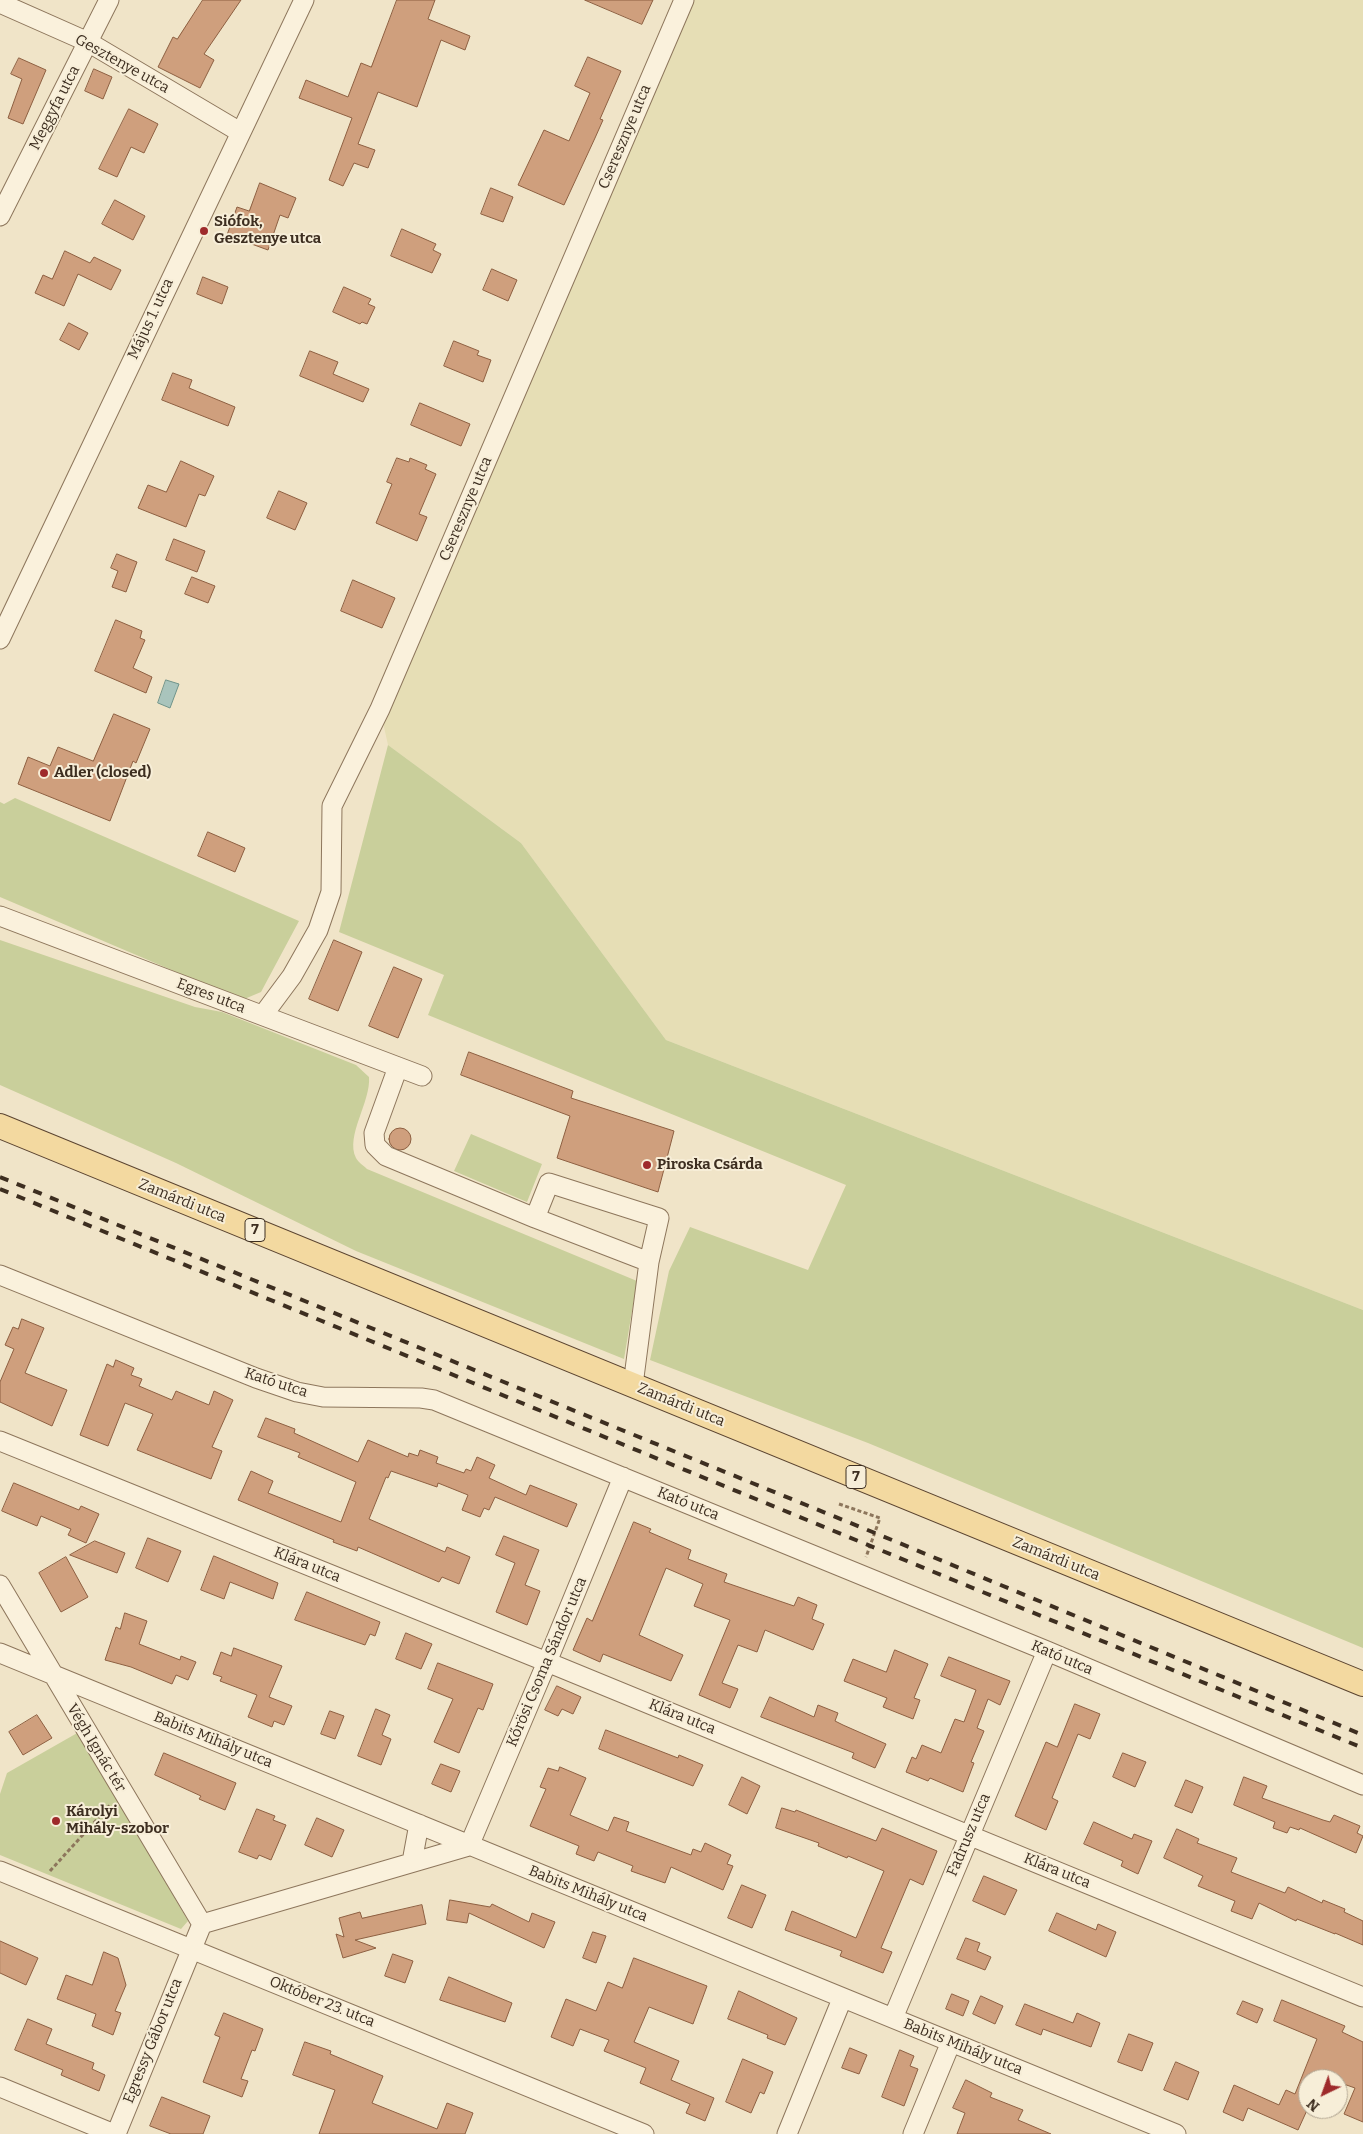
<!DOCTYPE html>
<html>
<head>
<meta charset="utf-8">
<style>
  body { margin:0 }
  #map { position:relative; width:1363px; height:2134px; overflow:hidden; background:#f0e4c8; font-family:Bitter,serif }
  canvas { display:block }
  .north { position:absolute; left:1298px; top:2069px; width:50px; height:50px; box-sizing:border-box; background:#f7eed8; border:1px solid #ada18e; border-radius:50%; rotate:222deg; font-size:14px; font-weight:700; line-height:20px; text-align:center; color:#3d2e20 }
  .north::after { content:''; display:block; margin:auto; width:18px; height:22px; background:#9e2a2b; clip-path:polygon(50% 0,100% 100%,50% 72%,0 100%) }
</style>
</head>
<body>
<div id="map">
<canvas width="1363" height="2134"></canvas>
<div class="north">N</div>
</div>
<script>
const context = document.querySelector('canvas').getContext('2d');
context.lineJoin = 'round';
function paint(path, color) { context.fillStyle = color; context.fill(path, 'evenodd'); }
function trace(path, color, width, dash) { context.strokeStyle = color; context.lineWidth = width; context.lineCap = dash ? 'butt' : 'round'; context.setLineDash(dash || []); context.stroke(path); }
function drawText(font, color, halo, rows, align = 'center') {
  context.font = font + ' Bitter,serif'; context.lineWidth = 4; context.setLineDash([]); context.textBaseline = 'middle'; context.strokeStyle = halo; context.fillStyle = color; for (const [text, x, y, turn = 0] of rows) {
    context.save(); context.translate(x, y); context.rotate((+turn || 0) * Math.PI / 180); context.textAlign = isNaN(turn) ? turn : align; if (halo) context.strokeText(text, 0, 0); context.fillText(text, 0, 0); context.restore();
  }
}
paint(new Path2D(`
  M684,0H1363V1310L666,1040L521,843L388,745L380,709Z`), '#e6deb5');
paint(new Path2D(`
  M388,745L521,843L666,1040L1363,1310V1648L868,1443L650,1360L669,1271L690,1227L808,1270L846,1185L428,1015L444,975L339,932Z
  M15,798L299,921L261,992L242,1000L0,897V802L4,804Z
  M0,940L195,1007L222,1012L356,1065L369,1077C371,1102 345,1136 356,1158C358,1162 364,1166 367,1169L637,1281L624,1359L356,1251L176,1163L0,1085Z
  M471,1134L542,1164L527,1202L454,1171Z
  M79,1732L188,1921L181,1929L0,1855V1794L7,1773Z`), '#c9cf9b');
const water = new Path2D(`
  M166,680L179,684L170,708L158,703Z`);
paint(water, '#a9c4bc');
trace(water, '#6f938a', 1);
const building = new Path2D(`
  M203,0H241L204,54L214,60L200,88L158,67L173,37L177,39Z
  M397,0H435L428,19L470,36L465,50L441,40L417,107L378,92L358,144L375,150L368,168L354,163L343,186L329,180L352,118L299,98L306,80L348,97L361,63L371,67Z
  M585,0H653L642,24Z
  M588,57L621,71L600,119L603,120L595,138L564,205L518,185L544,130L569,141L590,93L575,86Z
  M19,58L46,70L23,124L8,118L22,79L11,74Z
  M94,69L112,77L103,99L85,91Z
  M129,109L158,124L144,153L131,147L117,177L99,169Z
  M260,183L296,198L288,218L280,215L268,250L227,235L237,207L249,211Z
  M491,188L513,197L503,222L481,214Z
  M115,200L145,216L133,240L102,224Z
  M402,229L436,244L433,250L441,254L432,273L391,256Z
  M65,251L90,263L94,257L121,270L111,290L78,274L64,306L35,293L43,275L52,279Z
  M492,269L517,280L508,301L483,290Z
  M203,277L228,287L222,304L197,294Z
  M344,287L371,299L368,304L375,307L367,324L362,322L360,324L333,312Z
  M69,323L88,333L79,350L60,340Z
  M454,341L479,351L477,355L491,360L483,382L444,366Z
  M310,351L338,362L333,374L369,389L363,402L300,376Z
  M173,373L192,380L189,388L235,407L228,426L162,400Z
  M420,403L470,424L461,446L411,425Z
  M397,458L409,462L410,458L427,465L425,469L436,474L419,514L427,517L417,541L376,523L392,484L387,482Z
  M181,461L214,476L205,496L199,494L186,527L138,508L148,485L166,492Z
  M279,491L307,503L295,530L267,518Z
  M174,539L205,551L197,572L166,560Z
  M117,554L137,562L126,592L112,587L118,571L111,568Z
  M192,577L215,586L208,603L185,594Z
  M353,580L395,598L382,628L341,611Z
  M116,620L142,631L140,638L145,640L133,668L152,677L146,693L95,671Z
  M114,714L150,729L136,763L133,761L110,821L18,784L28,757L50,766L58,747L93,761Z
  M208,832L245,848L235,872L198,856Z
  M334,940L362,952L338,1011L309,999Z
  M394,967L422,979L398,1038L369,1026Z
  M469,1052L573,1091L571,1098L674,1131L658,1192L557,1158L570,1116L461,1075Z
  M389 1139a11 11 0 1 1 22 0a11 11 0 1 1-22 0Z
  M22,1319L44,1328L25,1373L67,1390L52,1426L0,1402V1382L14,1349L5,1345L13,1327L18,1329Z
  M116,1360L134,1368L131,1375L142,1379L139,1386L172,1400L176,1391L209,1405L214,1391L233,1400L212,1447L222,1451L211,1479L137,1450L153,1414L125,1403L108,1446L80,1435L107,1364L113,1367Z
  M266,1418L295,1429L294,1433L358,1462L368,1440L408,1457L409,1453L418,1456L420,1450L438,1457L436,1463L464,1473L466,1469L471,1471L477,1457L495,1465L489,1478L526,1495L530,1485L577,1504L567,1527L495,1497L489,1510L484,1508L480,1517L462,1510L468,1495L438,1483L437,1487L391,1471L388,1478L386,1477L369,1519L445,1552L447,1547L470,1557L459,1584L442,1577L439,1582L358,1547L357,1551L333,1542L334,1540L238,1500L251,1471L273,1481L268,1493L341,1522L356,1482L298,1457L300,1453L258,1437Z
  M14,1483L79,1510L81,1506L99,1514L86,1543L68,1535L71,1529L41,1516L37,1526L2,1511Z
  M634,1522L651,1529L649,1532L691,1550L688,1559L727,1574L724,1582L794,1606L798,1597L817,1605L812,1619L824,1624L813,1650L765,1630L757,1652L738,1645L722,1683L738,1689L730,1708L699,1695L730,1620L694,1606L703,1584L666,1568L639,1635L683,1655L671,1681L603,1654L600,1662L573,1650L587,1618L592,1621Z
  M504,1536L539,1550L525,1585L540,1591L527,1625L496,1612L515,1563L496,1555Z
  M148,1538L181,1551L168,1582L136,1568Z
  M95,1541L125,1553L117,1573L70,1555Z
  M214,1556L278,1583L273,1599L230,1582L224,1599L201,1590Z
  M66,1557L88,1597L61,1612L39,1573Z
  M307,1592L380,1622L375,1636L370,1634L365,1645L295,1620Z
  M125,1613L147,1621L139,1644L180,1660L181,1656L196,1662L188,1680L176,1675L172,1684L131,1667L105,1660L116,1627L120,1629Z
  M406,1633L432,1644L421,1669L396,1659Z
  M234,1648L282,1666L269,1697L292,1706L284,1725L274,1721L272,1727L248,1717L257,1695L220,1681L222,1677L213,1674L221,1652L231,1656Z
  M895,1650L928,1664L914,1698L920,1700L913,1719L883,1707L887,1698L844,1681L853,1659L886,1672Z
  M949,1657L1010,1681L1000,1705L988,1699L977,1728L984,1731L971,1762L974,1763L963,1792L930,1778L928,1781L906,1772L912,1757L916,1759L922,1745L941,1753L955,1719L964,1722L976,1690L941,1676Z
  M438,1663L493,1684L483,1710L478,1708L459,1753L434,1742L453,1699L428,1689Z
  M557,1686L581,1697L573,1714L562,1709L558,1716L545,1710Z
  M770,1697L814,1717L818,1705L838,1713L835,1721L843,1725L886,1744L875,1768L852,1758L854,1753L761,1717Z
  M1075,1704L1100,1714L1090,1739L1078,1734L1052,1798L1058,1801L1046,1830L1015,1816L1046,1742L1057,1747Z
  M376,1709L390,1715L382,1735L391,1739L381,1765L358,1756Z
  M330,1711L344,1716L335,1739L321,1734Z
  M37,1715L52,1738L23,1755L9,1732Z
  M606,1730L678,1758L679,1755L703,1765L693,1786L599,1749Z
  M164,1753L236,1783L225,1810L199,1799L201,1796L155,1775Z
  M1123,1753L1146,1762L1135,1787L1113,1777Z
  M441,1764L460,1771L451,1792L432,1784Z
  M560,1767L586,1778L570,1815L608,1831L614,1817L629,1822L626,1831L691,1855L693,1849L701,1852L705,1843L731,1855L727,1864L733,1866L723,1890L671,1867L665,1883L631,1871L633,1866L598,1852L594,1861L576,1854L579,1846L530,1826L546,1789L540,1787L548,1768L558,1771Z
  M742,1777L760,1786L747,1814L729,1805Z
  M1244,1777L1267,1786L1262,1798L1323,1820L1330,1822L1334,1815L1360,1826L1357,1833L1363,1836L1356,1853L1300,1828L1299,1830L1290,1827L1287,1833L1273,1828L1275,1822L1234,1805Z
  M1186,1780L1203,1787L1192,1813L1175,1806Z
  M782,1808L795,1812L796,1810L876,1841L882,1828L937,1851L923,1885L910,1879L881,1948L892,1952L883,1973L840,1956L842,1951L785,1930L792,1911L856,1938L884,1871L848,1856L847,1858L818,1846L819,1843L776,1828Z
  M257,1809L275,1816L273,1820L286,1825L271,1860L259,1855L257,1859L239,1852Z
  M317,1818L344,1830L332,1857L305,1845Z
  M1094,1822L1132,1839L1134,1834L1152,1841L1138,1874L1121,1866L1123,1861L1084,1844Z
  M1177,1829L1199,1839L1197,1843L1237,1858L1231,1872L1285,1893L1288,1887L1322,1903L1323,1900L1345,1909L1344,1912L1363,1921V1945L1335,1933V1934L1297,1919L1296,1921L1259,1903L1252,1919L1231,1911L1235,1901L1198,1886L1203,1876L1164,1858Z
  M984,1876L1017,1890L1005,1915L973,1901Z
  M742,1885L766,1895L752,1928L728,1918Z
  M450,1900L490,1907L492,1904L529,1922L532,1913L555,1922L544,1948L469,1913L467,1923L447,1920Z
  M422,1905L426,1924L355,1940L376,1948L343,1958L336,1934L344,1937L339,1918L360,1912L362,1918Z
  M1057,1913L1096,1930L1098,1924L1116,1932L1106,1957L1049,1931Z
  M593,1932L606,1936L596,1963L583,1958Z
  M966,1938L980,1943L977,1951L991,1957L985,1970L957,1959Z
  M0,1941L38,1958L26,1985L0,1973Z
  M104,1952L118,1958L126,1985L115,2011L121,2013L113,2035L92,2026L96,2014L57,1999L66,1975L92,1985Z
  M393,1954L413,1961L405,1983L385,1976Z
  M634,1958L707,1986L693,2024L649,2007L634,2042L679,2061L671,2080L714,2098L705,2121L686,2113L690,2104L640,2083L646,2068L604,2051L609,2040L580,2029L573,2046L551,2037L566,1999L596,2011L608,1982L622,1988Z
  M449,1977L512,2003L505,2022L440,2000Z
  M739,1991L797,2018L785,2045L767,2038L768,2035L728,2019Z
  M952,1994L969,2001L963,2016L946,2009Z
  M981,1996L1003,2006L995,2024L973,2014Z
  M1282,2000L1345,2026L1342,2032L1363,2042V2122L1344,2114L1355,2088L1338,2082V2079H1308V2108L1298,2130L1248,2108L1243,2121L1223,2112L1234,2085L1279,2105L1286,2090L1295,2094L1317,2039L1274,2021Z
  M1243,2001L1263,2009L1257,2023L1237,2014Z
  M1025,2004L1073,2023L1077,2013L1100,2023L1091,2047L1043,2029L1041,2035L1016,2025Z
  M224,2013L263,2029L255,2051L252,2050L241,2079L248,2081L242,2097L203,2082L220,2037L215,2035Z
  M28,2019L52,2029L46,2044L94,2063L92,2069L105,2075L99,2091L61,2075L63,2070L15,2050Z
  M1129,2034L1153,2043L1142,2071L1118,2062Z
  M305,2042L331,2051L330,2054L383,2076L372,2103L437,2129L447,2103L473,2113L465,2134H319L335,2090L293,2075Z
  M850,2048L867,2055L859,2074L842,2068Z
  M900,2050L914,2056L910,2066L918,2069L904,2106L882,2097Z
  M743,2059L773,2072L764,2094L760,2092L751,2113L726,2102Z
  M1176,2062L1199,2072L1188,2100L1164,2090Z
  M966,2080L992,2093L990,2097L1023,2110L1018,2120L1051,2134H957L965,2113L953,2108Z
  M162,2097L210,2116L203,2134H171L150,2126Z`);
paint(building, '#cf9f7d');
trace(building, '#8d5f41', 1);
const minor = new Path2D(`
  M0,3L88,42L240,132
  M0,216L109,0
  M0,639L304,0
  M0,916L422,1076
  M263,1015L292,976L318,930L331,892L332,806L380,709L684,0
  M398,1067L374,1133L375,1145L386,1156L535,1218
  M0,1275L256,1378L297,1392L323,1397L421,1398L434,1400L1047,1651L1363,1785
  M633,1385L649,1262L659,1218L549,1183L535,1218L649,1262
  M0,1441L547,1662L1363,1997
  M0,1585L202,1924L116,2134
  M0,1653L1176,2134
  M412,1862L419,1824
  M0,1871L644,2134
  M202,1924L469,1846L547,1662L623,1477
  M893,2018L1047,1651
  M0,2087L114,2134
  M787,2134L842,1999
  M913,2134L951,2042`);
const major = new Path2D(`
  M0,1126L1363,1684`);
trace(minor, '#8d765c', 21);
trace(major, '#5b4430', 26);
trace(new Path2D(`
  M839,1504L880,1518L866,1557
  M50,1871L110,1805`), '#8d765c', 3, [4, 2.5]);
trace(minor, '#faf1dc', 19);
trace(major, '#f3d9a0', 24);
trace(new Path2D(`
  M0,1177L875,1533L1363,1735
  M0,1189L1363,1748`), '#3d2e20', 4, [9, 9]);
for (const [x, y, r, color] of [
  [204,231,5,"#9e2a2b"],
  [44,773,5,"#9e2a2b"],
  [647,1165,5,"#9e2a2b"],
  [56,1821,5,"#9e2a2b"]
]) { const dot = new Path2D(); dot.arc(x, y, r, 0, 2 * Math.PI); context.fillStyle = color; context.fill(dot); trace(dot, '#f7eed8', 2); }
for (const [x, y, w] of [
  [255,1230,20],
  [856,1477,20]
]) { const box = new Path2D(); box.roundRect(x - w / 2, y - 11.5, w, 23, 4); context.fillStyle = '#f7eed8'; context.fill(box); trace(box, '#3d2e20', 1); }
drawText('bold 14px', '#3d2e20', null, [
  ["7",255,1230],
  ["7",856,1477]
]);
drawText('15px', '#3d2e20', '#f7eed8', [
  ["Gesztenye utca",122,64,29],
  ["Meggyfa utca",55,108,-63],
  ["Cseresznye utca",625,137,-67],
  ["Május 1. utca",151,319,-65],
  ["Cseresznye utca",466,509,-67],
  ["Egres utca",211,996,21],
  ["Zamárdi utca",182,1201,22],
  ["Kató utca",276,1383,18],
  ["Zamárdi utca",681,1405,22],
  ["Kató utca",688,1504,22],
  ["Zamárdi utca",1056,1559,22],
  ["Klára utca",307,1565,22],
  ["Kató utca",1062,1658,23],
  ["Kőrösi Csoma Sándor utca",547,1662,-67],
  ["Klára utca",682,1717,22],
  ["Babits Mihály utca",213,1740,22],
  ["Végh Ignác tér",96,1748,59],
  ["Fadrusz utca",969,1835,-67],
  ["Klára utca",1057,1871,22],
  ["Babits Mihály utca",588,1894,22],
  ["Október 23. utca",322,2002,22],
  ["Egressy Gábor utca",153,2041,-68],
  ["Babits Mihály utca",963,2047,22]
]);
drawText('bold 15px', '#3d2e20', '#f7eed8', [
  ["Siófok,",214,222],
  ["Gesztenye utca",214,239],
  ["Adler (closed)",54,773],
  ["Piroska Csárda",657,1165],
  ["Károlyi",66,1812],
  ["Mihály-szobor",66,1829]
], 'left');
</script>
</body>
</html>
